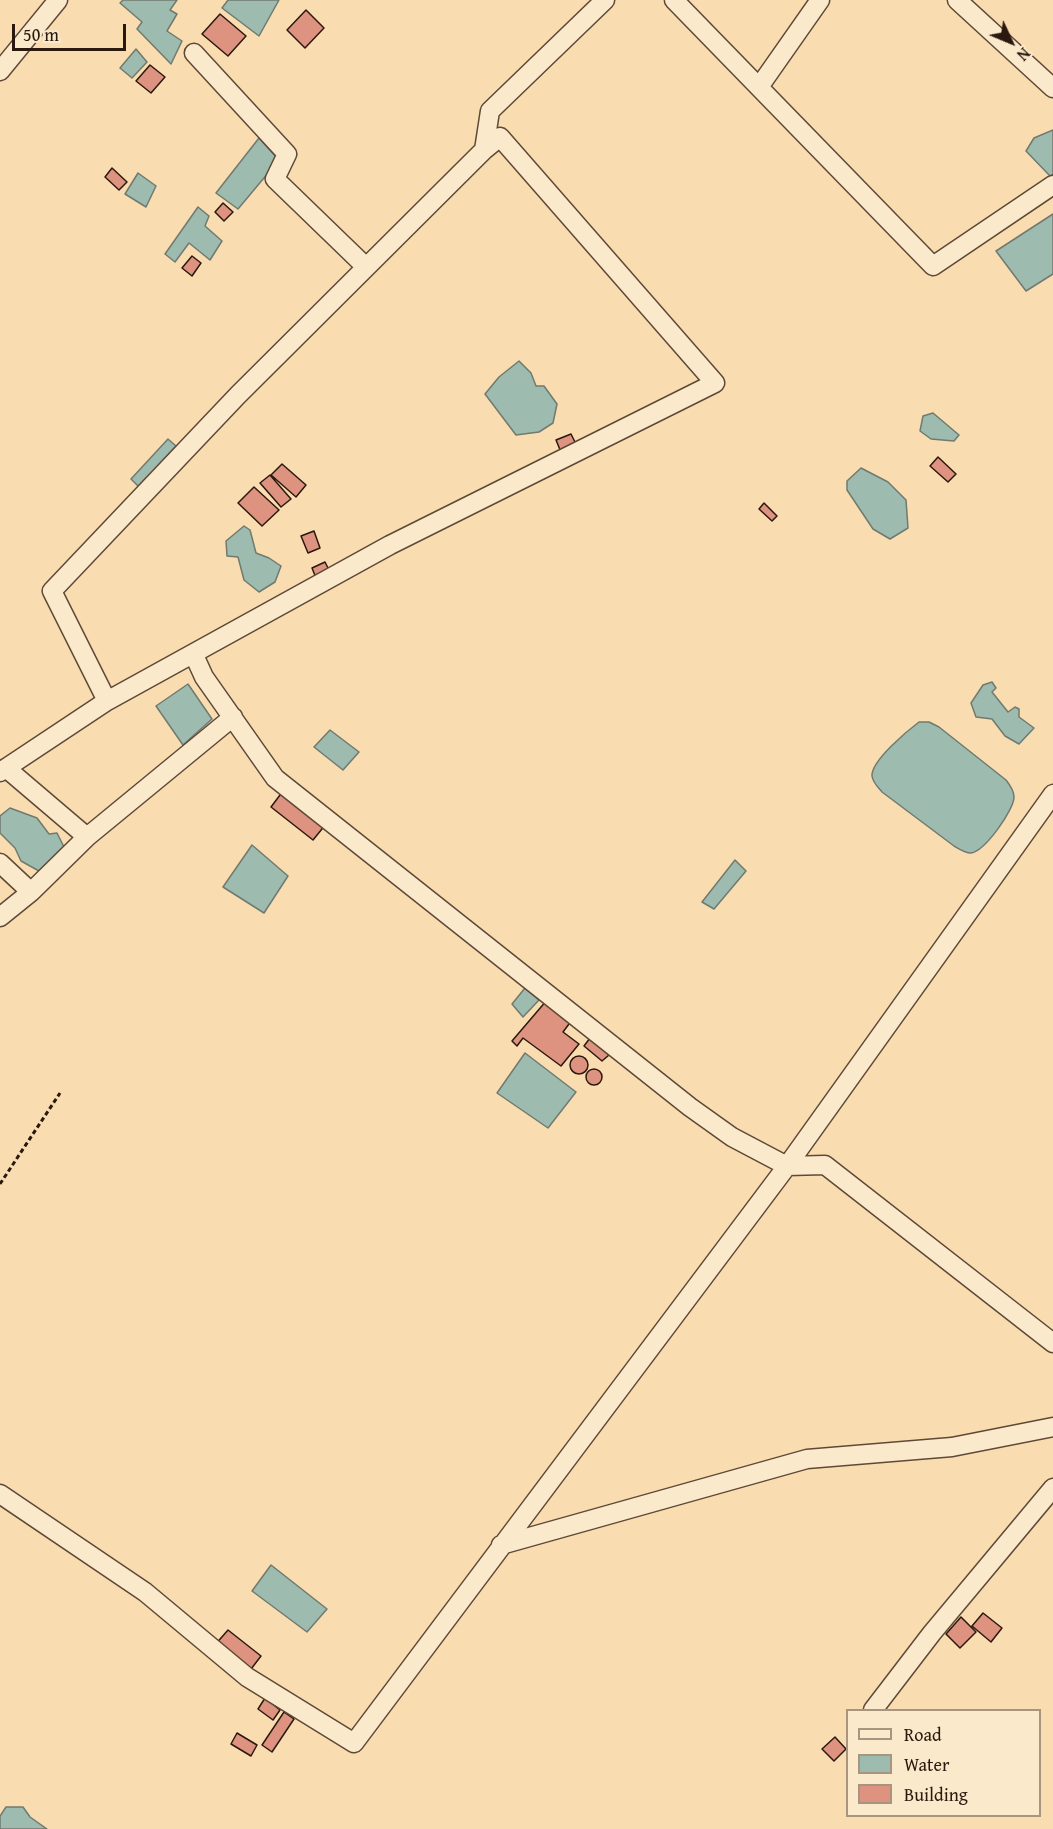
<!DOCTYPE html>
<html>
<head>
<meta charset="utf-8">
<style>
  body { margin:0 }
  #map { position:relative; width:1053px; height:1829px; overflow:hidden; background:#f9ddb1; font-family:"Gentium Book Plus",serif }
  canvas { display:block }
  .legend { position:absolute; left:846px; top:1709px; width:195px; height:108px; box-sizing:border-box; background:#fbe9cc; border:2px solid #a89580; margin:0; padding:8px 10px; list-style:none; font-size:18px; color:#2b180e }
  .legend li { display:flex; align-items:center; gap:12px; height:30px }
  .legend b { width:30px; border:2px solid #a89580 }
  .north { position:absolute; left:981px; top:12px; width:60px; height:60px; -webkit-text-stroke:4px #fbe9cc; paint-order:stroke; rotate:134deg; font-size:16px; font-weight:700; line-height:24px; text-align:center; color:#2b180e }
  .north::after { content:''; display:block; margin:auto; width:21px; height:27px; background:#2b180e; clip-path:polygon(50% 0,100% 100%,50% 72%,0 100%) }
  .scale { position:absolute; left:12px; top:24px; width:114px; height:27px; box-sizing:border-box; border:3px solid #2b180e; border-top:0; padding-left:8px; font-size:18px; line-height:21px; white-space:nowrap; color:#2b180e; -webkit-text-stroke:4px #fbe9cc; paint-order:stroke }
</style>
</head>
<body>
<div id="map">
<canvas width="1053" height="1829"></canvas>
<ul class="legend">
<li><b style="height:8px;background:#fbe9cc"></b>Road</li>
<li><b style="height:16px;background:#9ebbb0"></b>Water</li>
<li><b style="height:16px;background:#dd9380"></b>Building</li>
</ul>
<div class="north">N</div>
<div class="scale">50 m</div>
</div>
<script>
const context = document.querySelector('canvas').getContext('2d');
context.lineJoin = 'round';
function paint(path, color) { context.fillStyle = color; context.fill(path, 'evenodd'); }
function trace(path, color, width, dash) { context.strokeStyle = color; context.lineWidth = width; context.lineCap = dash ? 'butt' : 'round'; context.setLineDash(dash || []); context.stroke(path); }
const water = new Path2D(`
  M123,0H177L170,10L177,14L167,31L182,41L171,64L137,29L142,22L120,3Z
  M228,0H279L259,36L222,8Z
  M136,49L147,62L132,78L120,68Z
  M1053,130V174L1050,176L1026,151L1034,138Z
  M259,138L279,160L238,209L216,193Z
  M138,173L156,186L146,207L125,194Z
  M198,207L209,216L205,226L222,241L210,260L189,243L175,262L165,254Z
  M1053,214V274L1026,291L996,251Z
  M519,361L531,373L536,386H544L557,404L553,423L539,432L516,435L485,394L499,377Z
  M933,413L959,435L954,441L931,439L920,431L923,416Z
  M168,439L176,446L139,487L131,479Z
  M861,468L888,482L906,500L908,528L890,539L873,529L847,490V481Z
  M244,526L250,530L256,553L269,558L281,566L275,582L259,592L244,580L238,557L227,556L226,541Z
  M992,682L996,688L992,692L1008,712L1015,707L1019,709V717L1034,728L1019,744L1005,736L992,719L976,717L971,703L983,685Z
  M188,684L212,719L183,745L156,706Z
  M919,722H929L939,727L1006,780C1010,785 1014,791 1014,797C1014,810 985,851 971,853C965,853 959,849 954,846L882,792C878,787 873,783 872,776C871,761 907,731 919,722Z
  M330,730L359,752L343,770L314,747Z
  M10,808L37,818L49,834L57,833L64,847L39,871L21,861L15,848L0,833V816Z
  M252,845L288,876L264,913L223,887Z
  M735,860L746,871L714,909L702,902Z
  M525,988L539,1000L523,1017L512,1004Z
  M525,1053L576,1092L548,1128L497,1093Z
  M271,1565L327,1609L307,1632L252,1591Z
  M6,1807H23L30,1817L47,1829H0V1816Z`);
paint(water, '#9ebbb0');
trace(water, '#707a6f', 1.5);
const building = new Path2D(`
  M306,10L324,28L305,48L287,30Z
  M220,14L246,36L228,56L202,34Z
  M150,65L165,77L151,93L136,81Z
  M112,168L127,182L119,190L105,177Z
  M223,203L233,212L224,221L215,212Z
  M192,256L201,263L192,276L182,268Z
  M571,434L579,450L563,457L556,440Z
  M938,457L956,474L948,482L930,466Z
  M282,464L306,485L296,497L271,475Z
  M270,475L291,499L281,507L260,483Z
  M254,487L279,510L262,526L238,503Z
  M764,503L777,516L772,521L759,509Z
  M314,531L320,548L308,553L301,536Z
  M325,562L330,572L316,578L312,568Z
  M283,791L326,824L313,840L271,807Z
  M547,1000L572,1020L563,1032L579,1044L561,1066L523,1038L517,1046L512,1041Z
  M590,1038L609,1055L602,1061L584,1046Z
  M570 1065a9 9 0 1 1 18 0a9 9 0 1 1-18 0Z
  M586 1077a8 8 0 1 1 16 0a8 8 0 1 1-16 0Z
  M983,1613L1002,1628L991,1642L972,1626Z
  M961,1617L976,1632L960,1648L946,1634Z
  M228,1630L261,1656L248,1673L214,1646Z
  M265,1698L280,1710L273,1720L258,1709Z
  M284,1712L294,1719L272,1752L262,1745Z
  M237,1733L257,1745L251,1756L231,1744Z
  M835,1737L846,1749L834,1761L822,1749Z`);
paint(building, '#dd9380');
trace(building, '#2b180e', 1.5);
const minor = new Path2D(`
  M674,0L933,266L1053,185
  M957,0L1053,88
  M194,53L287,154L275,179L366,267
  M0,71L58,0
  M759,87L820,0
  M194,655L204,677L275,778L690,1107L732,1137L787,1166L825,1165L1053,1343
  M107,701L52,591L238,395L484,150L490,111L605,0
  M6,768L87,837
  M0,772L107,701L390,545L715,383L500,137L484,150
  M0,863L31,892
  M0,917L31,892L87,837L233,717
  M0,1494L145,1592L247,1677L354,1743L787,1166L1053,794
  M501,1545L807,1459L952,1447L1053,1427
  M873,1710L932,1633L1053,1488`);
trace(minor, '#5e4937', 21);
trace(new Path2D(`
  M0,1184L60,1093`), '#2b180e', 3, [4.5, 3]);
trace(minor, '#fbe9cc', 18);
</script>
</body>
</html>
